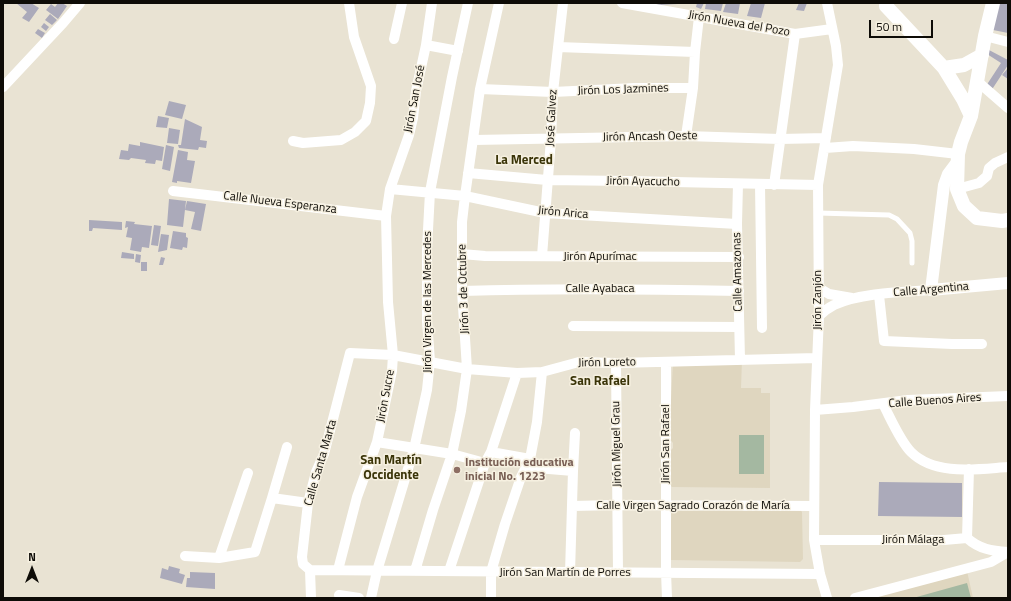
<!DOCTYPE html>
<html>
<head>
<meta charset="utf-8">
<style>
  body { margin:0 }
  #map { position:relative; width:1011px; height:601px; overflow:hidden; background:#e9e3d3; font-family:"Titillium Web",sans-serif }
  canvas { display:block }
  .frame { position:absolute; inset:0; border:4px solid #0e0c07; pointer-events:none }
  .north { position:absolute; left:12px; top:549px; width:40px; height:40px; -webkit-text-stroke:3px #f6f0e0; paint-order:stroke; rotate:0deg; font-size:11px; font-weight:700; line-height:16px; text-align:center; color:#0e0c07 }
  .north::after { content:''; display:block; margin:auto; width:14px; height:18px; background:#0e0c07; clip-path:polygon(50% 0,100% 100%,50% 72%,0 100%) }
  .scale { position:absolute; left:869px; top:20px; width:64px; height:18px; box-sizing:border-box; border:2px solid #0e0c07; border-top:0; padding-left:5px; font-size:12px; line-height:14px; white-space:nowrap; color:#0e0c07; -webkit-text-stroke:3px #f6f0e0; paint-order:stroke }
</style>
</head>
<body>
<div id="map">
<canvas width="1011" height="601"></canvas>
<div class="frame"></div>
<div class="north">N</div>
<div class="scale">50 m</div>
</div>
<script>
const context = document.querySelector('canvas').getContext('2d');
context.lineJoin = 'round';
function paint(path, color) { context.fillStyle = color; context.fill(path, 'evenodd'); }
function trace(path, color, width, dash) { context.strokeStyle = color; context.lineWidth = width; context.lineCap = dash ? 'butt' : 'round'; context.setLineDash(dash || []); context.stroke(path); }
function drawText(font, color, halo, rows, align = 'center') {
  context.font = font + ' "Titillium Web",sans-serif'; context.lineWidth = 3; context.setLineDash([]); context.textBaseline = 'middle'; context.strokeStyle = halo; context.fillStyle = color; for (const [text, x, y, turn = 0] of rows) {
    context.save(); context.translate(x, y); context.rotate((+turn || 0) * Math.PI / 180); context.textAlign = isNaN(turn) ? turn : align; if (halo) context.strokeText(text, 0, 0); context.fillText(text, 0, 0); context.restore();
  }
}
paint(new Path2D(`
  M742,360L741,388H761V393H770V488L672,487L669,484V452L673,448V443L669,438L673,362Z
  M669,506L740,507L743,511H755L757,508H799L802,512L803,559L800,562L670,560Z
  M967,571L973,598H866Z`), '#dfd6bf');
paint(new Path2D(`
  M739,435H764V474H739Z
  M967,583L971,598H913Z`), '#a4b8a1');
paint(new Path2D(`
  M16,3H31L39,8L29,22L22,18L27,12Z
  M58,3H62L67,6L58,19L46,10L51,4L55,7Z
  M647,3H678V4L658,5Z
  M697,3H704L701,9L696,7Z
  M706,3H723L721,11L705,9Z
  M726,3H740L738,14L723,12Z
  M751,3H765L761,18L747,16Z
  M799,3H807L804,11L796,10Z
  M994,3H1008V33L988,29Z
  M50,14L57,20L52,25L45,20Z
  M44,23L49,27L46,31L41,27Z
  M38,29L45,33L42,38L35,33Z
  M989,50L1008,60V65L991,91L986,86L1001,63L987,54Z
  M1008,68V79L1002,75Z
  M169,101L186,105L182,119L165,115Z
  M158,116L169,118L167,128L156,127Z
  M185,119L202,127L200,140L207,141L206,148L199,147L198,150L179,148L178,145H181Z
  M169,128L180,130L178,144L167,143Z
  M140,142L164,147L162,161L156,160L155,164L145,163L146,160L131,158L129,160L119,159L121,150L128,151L129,144L140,146Z
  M166,145L174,147L170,171L162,169Z
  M178,150L188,152L187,160L195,161L191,183L177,181V183L172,182Z
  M169,199L186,201L183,227L167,225Z
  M187,201L206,204L201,231L191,229L195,212L185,210Z
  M89,220L122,222V230L93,228L92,231H89Z
  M126,221L135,222L134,224L152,226L149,248L142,247L141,252L130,250L132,238L126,237L128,227L125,228Z
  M154,225L161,226L158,246L151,245Z
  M173,231L186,233V237L188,238L187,248L183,247L182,250L170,248Z
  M161,234L169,235L167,250L158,252Z
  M122,252L134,254V259L121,258Z
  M136,254L141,255L140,263L135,262Z
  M161,257L165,258L163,265H159Z
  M141,262H147V271H141Z
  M879,482L962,483V517L878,516Z
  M169,566L180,569L179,573L185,575L182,584L160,578L162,568L168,570Z
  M190,572L215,573V589L186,587L187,578H190Z`), '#abaaba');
trace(new Path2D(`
  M818,213L889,215L897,219L910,233L912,241V263`), '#fff', 5);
trace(new Path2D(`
  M622,3L795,34L832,29
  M827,3L836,46L838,65L818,185L819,316L815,410L814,540L820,574L827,598
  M985,36L1008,42
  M394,39L402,3
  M426,45L458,51
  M558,47L695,52
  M977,81L1008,108
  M3,87L63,23L80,3
  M480,89L553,92L635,88H693
  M686,136L693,88L695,52L699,17
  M474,140L686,136L780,139L826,138
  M293,141L303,143L341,140L355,132L366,121L370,103L371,86L354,37L349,3
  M825,148L853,146L914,149L958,154
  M468,173L547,180L626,181L818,185
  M738,184L737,224L740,360
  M760,184L762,328
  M774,185L795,34
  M390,189L465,196L545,213L737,224
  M957,189L979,183L987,176L989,168L995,163L1008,157
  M173,191L386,216
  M462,254L485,256L739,257
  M542,256L551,139L553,92L563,3
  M819,288L829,294L852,298
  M462,291C555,288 646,289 739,291
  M879,295L884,341L952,344H982
  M819,316C823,312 828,308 834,305C860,293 901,292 931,290
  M573,326L739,327
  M666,362V572L667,598
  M616,363L618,573
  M883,404C890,417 900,441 911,452C935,476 977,469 1008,467
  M815,410L853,407L908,400L1008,396
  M377,442L452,454L485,463
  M491,452L530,459
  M525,467L573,471
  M272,498L308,503
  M572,506L618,505L814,506
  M967,538L969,469
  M814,540H944L967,538C979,549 992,551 1008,552
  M185,556L219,558L255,552L272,498L287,447
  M219,558L248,473
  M310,570L303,564L302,557L308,503L316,472L324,454L350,353L393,355L467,369L517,373L542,372L579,362L616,363L817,358
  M310,570L820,574
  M310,570L311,598
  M338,570L357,497L377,442L392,371L393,355L388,302L386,216L390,189L409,135L413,118L416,91L426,45L432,3
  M415,571L433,510L452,454L461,411L467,369L462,291V222L465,196L480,89L499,3
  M449,571L485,463L491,452L517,373
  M570,573L573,471L575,433
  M339,595L359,598
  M371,598L377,571L414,449L427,390L430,361L427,321V249L430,192L452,77L468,3
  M491,598V572L505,524L521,477L530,459L537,422L542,372
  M855,598L991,562L1008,552`), '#fff', 10);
trace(new Path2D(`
  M957,162L948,174L944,185L931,290L1008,283`), '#fff', 12);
trace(new Path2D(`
  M887,3L886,6L944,68L963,99L971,116
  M993,3L985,36L971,116L961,142L958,154L957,189L964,206L977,218L1002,221L1008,220
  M944,68L964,65L982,55`), '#fff', 14);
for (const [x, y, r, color] of [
  [457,470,4,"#8d6e63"]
]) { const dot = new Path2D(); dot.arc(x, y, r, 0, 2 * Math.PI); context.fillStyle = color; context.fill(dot); trace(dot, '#f6f0e0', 1.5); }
drawText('12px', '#0e0c07', '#f6f0e0', [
  ["Jirón Nueva del Pozo",739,24,10],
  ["Jirón Los Jazmines",623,90,-2],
  ["Jirón San José",415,99,-79],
  ["José Galvez",552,118,-87],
  ["Jirón Ancash Oeste",650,137,-1],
  ["Jirón Ayacucho",643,182,1],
  ["Calle Nueva Esperanza",280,203,7],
  ["Jirón Arica",563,213,5],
  ["Jirón Apurímac",600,257],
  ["Calle Amazonas",738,272,-91],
  ["Jirón 3 de Octubre",464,289,-92],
  ["Calle Ayabaca",600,289],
  ["Calle Argentina",931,290,-5],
  ["Jirón Zanjón",818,300,-90],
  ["Jirón Virgen de las Mercedes",428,302,-90],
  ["Jirón Loreto",607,363,-1],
  ["Jirón Sucre",386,396,-79],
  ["Calle Buenos Aires",935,401,-4],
  ["Jirón Miguel Grau",617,444,-91],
  ["Jirón San Rafael",666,444,-90],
  ["Calle Santa Marta",321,463,-74],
  ["Calle Virgen Sagrado Corazón de María",693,506],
  ["Jirón Málaga",913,540],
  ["Jirón San Martín de Porres",565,573]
]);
drawText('bold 12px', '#785e54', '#f6f0e0', [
  ["Institución educativa",465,463],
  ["inicial No. 1223",465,477]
], 'left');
drawText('bold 13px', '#3a3408', '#f6f0e0', [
  ["La Merced",524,161],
  ["San Rafael",600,382],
  ["San Martín",391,461],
  ["Occidente",391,476]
]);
</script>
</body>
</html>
